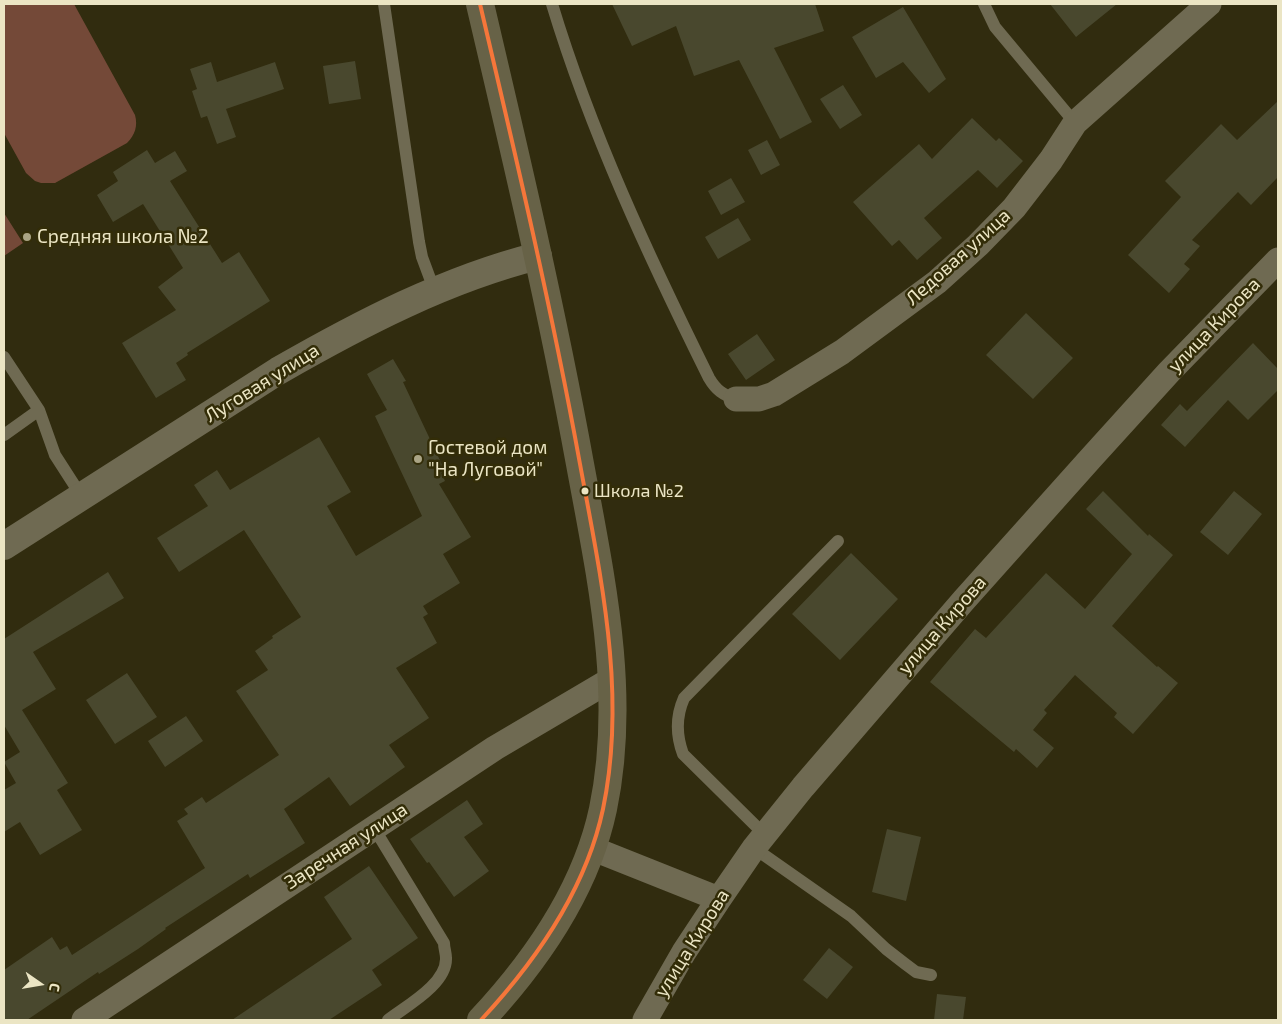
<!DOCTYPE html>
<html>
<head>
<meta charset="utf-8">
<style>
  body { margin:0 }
  #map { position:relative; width:1282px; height:1024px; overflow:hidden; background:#312c0f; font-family:"Exo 2",sans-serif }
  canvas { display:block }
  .frame { position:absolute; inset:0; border:5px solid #ebe5c4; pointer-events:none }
  .north { position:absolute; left:15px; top:959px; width:50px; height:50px; -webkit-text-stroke:4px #332d08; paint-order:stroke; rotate:103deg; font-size:14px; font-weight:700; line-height:20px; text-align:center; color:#ebe5c4 }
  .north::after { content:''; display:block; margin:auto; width:18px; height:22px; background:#ebe5c4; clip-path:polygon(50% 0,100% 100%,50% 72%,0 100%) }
</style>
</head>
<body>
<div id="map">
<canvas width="1282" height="1024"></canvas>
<div class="frame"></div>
<div class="north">С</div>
</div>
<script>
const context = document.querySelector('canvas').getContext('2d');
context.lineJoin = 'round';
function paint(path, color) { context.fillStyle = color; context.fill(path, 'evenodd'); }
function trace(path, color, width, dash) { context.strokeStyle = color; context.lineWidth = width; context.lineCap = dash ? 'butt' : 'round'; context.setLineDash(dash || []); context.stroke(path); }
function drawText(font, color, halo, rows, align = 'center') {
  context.font = font + ' "Exo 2",sans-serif'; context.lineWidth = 5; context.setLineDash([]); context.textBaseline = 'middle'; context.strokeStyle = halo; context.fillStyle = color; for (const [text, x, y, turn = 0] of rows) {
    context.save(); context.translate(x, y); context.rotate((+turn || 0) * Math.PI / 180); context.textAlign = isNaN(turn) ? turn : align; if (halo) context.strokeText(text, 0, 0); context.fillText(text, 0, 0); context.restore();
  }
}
paint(new Path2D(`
  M4,4H74L135,115C138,126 135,135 127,143L55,183H41L35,181L26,173L4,133Z
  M4,213L23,243L4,256Z`), '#744938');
paint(new Path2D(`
  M612,4H815L824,31L774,48L812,122L780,139L739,60L694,76L676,26L632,46Z
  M1050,4H1117L1076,37Z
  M903,7L946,79L929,93L903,62L876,78L852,37Z
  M355,61L361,99L329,104L323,66Z
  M211,62L217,82L275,62L284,89L226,109L236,137L217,144L207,116L201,118L192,91L197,89L190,69Z
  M843,85L862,115L840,129L820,99Z
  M1278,101V177L1251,205L1238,192L1192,240L1200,246L1184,264L1190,269L1169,293L1128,255L1181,197L1165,181L1221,124L1237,140Z
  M972,118L996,141L999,138L1023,161L997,188L978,170L924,218L942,238L917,260L899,240L892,246L853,202L919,144L932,159Z
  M767,140L780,165L761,175L748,150Z
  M147,150L155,163L175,151L187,171L170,181L222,263L239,252L270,301L187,353L188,355L176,363L186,380L156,398L122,343L176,310L158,287L183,268L143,204L113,222L97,195L118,181L113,172Z
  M731,178L745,202L721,215L708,191Z
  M738,218L751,240L718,259L705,237Z
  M1026,313L1073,358L1033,399L986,355Z
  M757,334L775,360L746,380L728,354Z
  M1253,343L1278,369V390L1248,420L1228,400L1185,447L1161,425L1180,404L1187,411Z
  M393,359L406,381L403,382L445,471L441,473L445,481L439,484L471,537L443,554L460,583L423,606L428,614L423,617L437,643L396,668L429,718L389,745L405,767L350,806L329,777L284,809L305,843L250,878L248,874L165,928L166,929L138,949L99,974L98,972L27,1020H4V970L52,937L60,950L67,946L72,955L205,868L177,821L188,814L184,809L202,797L206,803L279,755L236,691L268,670L255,651L273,638L272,636L301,617L244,530L179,572L157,538L208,506L194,485L217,470L230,490L319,437L351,492L327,506L356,556L422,516L375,416L387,410L367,374Z
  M1103,491L1148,536L1149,534L1173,555L1112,626L1157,667L1158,666L1178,683L1133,734L1114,717L1117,713L1075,675L1044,710L1047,713L1033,730L1054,748L1037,768L1016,749L1014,752L930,682L975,629L986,638L1046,573L1085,609L1132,554L1086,509Z
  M1234,491L1262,514L1228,555L1200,532Z
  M851,553L898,599L840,660L792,614Z
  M108,572L124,598L33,652L56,689L22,710L68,783L57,790L82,830L40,855L20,822L4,832V790L16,783L4,762L20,752L4,725V639Z
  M127,673L157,717L115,744L86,700Z
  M186,716L203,741L165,767L148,741Z
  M467,800L483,824L464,837L489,871L454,897L429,862L427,863L410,839Z
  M887,829L921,837L906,901L872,892Z
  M369,866L418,938L372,970L382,985L329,1020H232L352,939L324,897Z
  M829,948L853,967L827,999L803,980Z
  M937,994L966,997L963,1020H934Z`), '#49482e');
trace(new Path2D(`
  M384,4L419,242L422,257L435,292
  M552,4C591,133 649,257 709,378C716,390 723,395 736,399
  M984,4L995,27L1075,123
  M4,357L39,410L55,455L82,497
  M4,435L39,410
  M374,828L444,943C444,948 446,953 446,958C447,984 406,1006 388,1020
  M764,834L683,754C676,735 676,716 684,698L838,541
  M754,848L851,916L886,949L904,963L916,972L931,975`), '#6f6a52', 12);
trace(new Path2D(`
  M736,399H759L774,394L842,352L937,282L978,245L1014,208L1051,160L1075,123L1209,4
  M591,848L719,899
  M84,1020L495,748L612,679
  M645,1020L684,952L719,899L754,848L803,787L964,600L1091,458L1169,372L1278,260`), '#6f6a52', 25);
trace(new Path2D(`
  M4,546L278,371C360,324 446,279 538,256`), '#6f6a52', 28);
trace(new Path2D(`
  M480,4C516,157 552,310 580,464C601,578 627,694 603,809C586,889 536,961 481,1020`), '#676247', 28);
trace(new Path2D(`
  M480,4C516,157 552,310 580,464C601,578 627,694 603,809C586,889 536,961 481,1020`), '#f5763a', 4);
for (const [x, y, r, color] of [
  [27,237,5,"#aaa485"],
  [418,459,5,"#aaa485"],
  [585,491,4.5,"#ebe5c4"]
]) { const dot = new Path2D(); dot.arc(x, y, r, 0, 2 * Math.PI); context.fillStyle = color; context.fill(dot); trace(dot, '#332d08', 2); }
drawText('18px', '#ebe5c4', '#332d08', [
  ["Школа №2",594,491]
], 'left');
drawText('19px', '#ebe5c4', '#332d08', [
  ["Средняя школа №2",37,237],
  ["Гостевой дом",428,448],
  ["\"На Луговой\"",428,470]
], 'left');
drawText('19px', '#ebe5c4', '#332d08', [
  ["Ледовая улица",958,257,-42],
  ["улица Кирова",1214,325,-46],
  ["Луговая улица",262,383,-32],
  ["улица Кирова",942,625,-49],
  ["Заречная улица",346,846,-33],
  ["улица Кирова",692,943,-58]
]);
</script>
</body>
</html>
